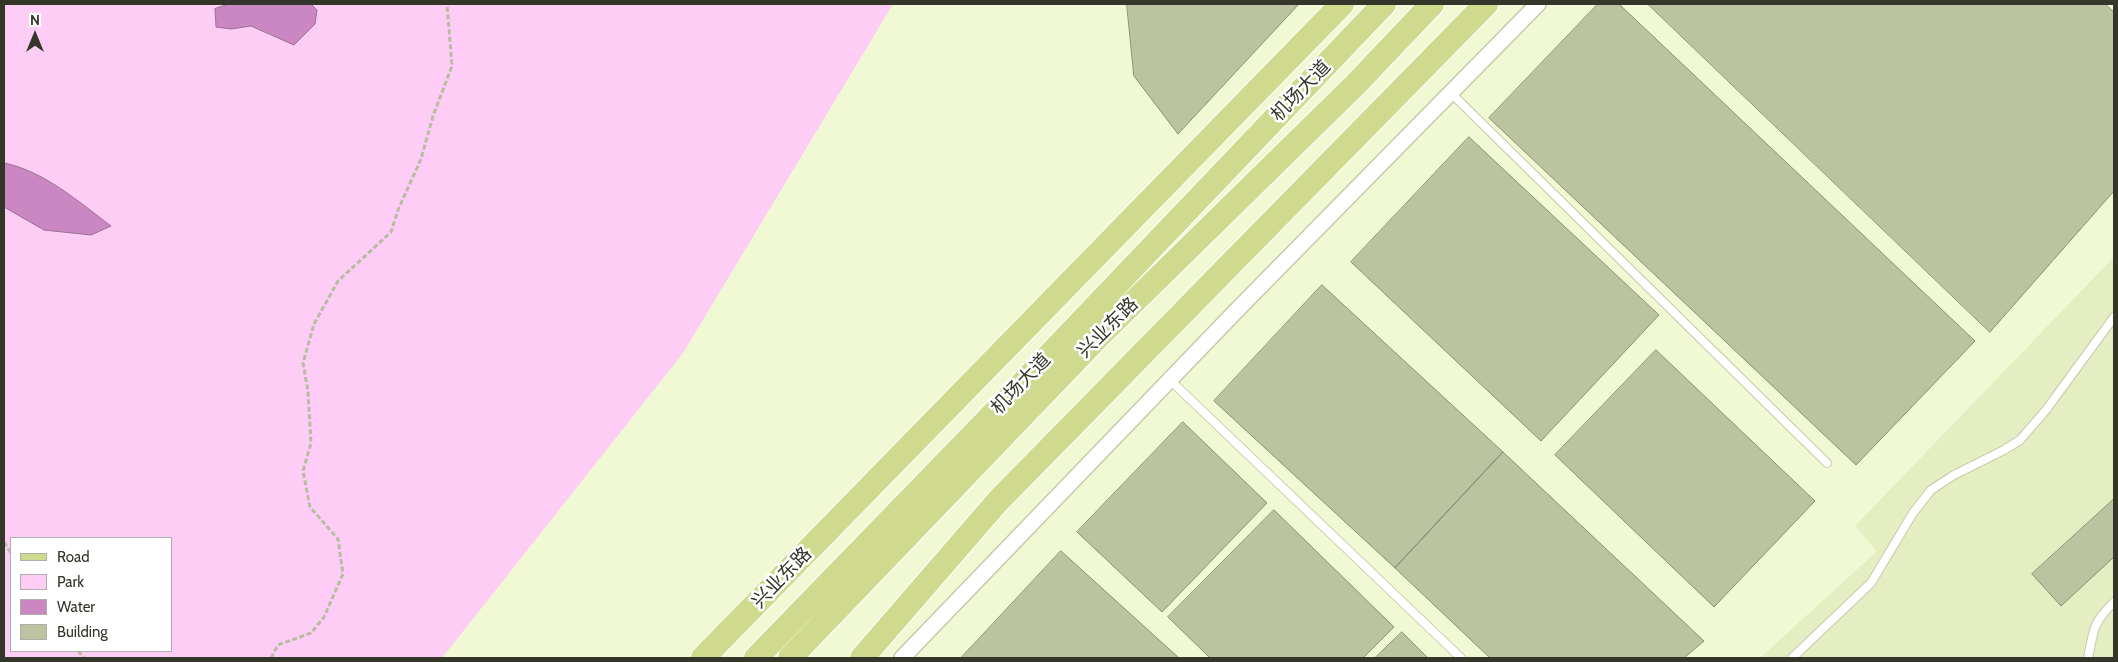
<!DOCTYPE html>
<html>
<head>
<meta charset="utf-8">
<style>
  body { margin:0 }
  #map { position:relative; width:2118px; height:662px; overflow:hidden; background:#f0f8d4; font-family:Cabin,sans-serif }
  canvas { display:block }
  .frame { position:absolute; inset:0; border:5px solid #333629; pointer-events:none }
  .legend { position:absolute; left:10px; top:537px; width:162px; height:115px; box-sizing:border-box; background:#fff; border:1px solid #adafa9; margin:0; padding:6px 9px; list-style:none; font-size:15px; color:#333629 }
  .legend li { display:flex; align-items:center; gap:10px; height:25px }
  .legend b { width:25px; border:1px solid #adafa9 }
  .north { position:absolute; left:10px; top:10px; width:50px; height:50px; -webkit-text-stroke:4px #fff; paint-order:stroke; rotate:0deg; font-size:14px; font-weight:700; line-height:20px; text-align:center; color:#333629 }
  .north::after { content:''; display:block; margin:auto; width:18px; height:22px; background:#333629; clip-path:polygon(50% 0,100% 100%,50% 72%,0 100%) }
</style>
</head>
<body>
<div id="map">
<canvas width="2118" height="662"></canvas>
<div class="frame"></div>
<ul class="legend">
<li><b style="height:6px;background:#cfda8e"></b>Road</li>
<li><b style="height:14px;background:#fdcdf6"></b>Park</li>
<li><b style="height:14px;background:#ca87c1"></b>Water</li>
<li><b style="height:14px;background:#bcc3a1"></b>Building</li>
</ul>
<div class="north">N</div>
</div>
<script>
const context = document.querySelector('canvas').getContext('2d');
context.lineJoin = 'round';
function paint(path, color) { context.fillStyle = color; context.fill(path, 'evenodd'); }
function trace(path, color, width, dash) { context.strokeStyle = color; context.lineWidth = width; context.lineCap = dash ? 'butt' : 'round'; context.setLineDash(dash || []); context.stroke(path); }
function drawText(font, color, halo, rows, align = 'center') {
  context.font = font + ' Cabin,"Noto Sans SC",sans-serif'; context.lineWidth = 5; context.setLineDash([]); context.textBaseline = 'middle'; context.strokeStyle = halo; context.fillStyle = color; for (const [text, x, y, turn = 0] of rows) {
    context.save(); context.translate(x, y); context.rotate((+turn || 0) * Math.PI / 180); context.textAlign = isNaN(turn) ? turn : align; if (halo) context.strokeText(text, 0, 0); context.fillText(text, 0, 0); context.restore();
  }
}
paint(new Path2D(`
  M2114,257V658H1760L1877,551L1855,526Z`), '#e5eec3');
paint(new Path2D(`
  M4,4H893L683,353L442,658H4ZM11,538H171V651H11Z`), '#fdcdf6');
const water = new Path2D(`
  M229,4H311L317,10L315,24L294,45L251,26L231,29L216,27L215,9Z
  M4,163C44,171 79,202 111,226L91,235L44,230L4,207Z`);
paint(water, '#ca87c1');
trace(water, '#9d6f93', 1);
const building = new Path2D(`
  M1127,4H1299L1178,134L1134,76Z
  M1598,4H1619L1975,341L1856,465L1489,118Z
  M1648,4H2105L2114,12V191L1990,332Z
  M1469,137L1659,315L1541,441L1351,262Z
  M1322,285L1503,452L1395,568L1214,401Z
  M1656,350L1815,501L1714,607L1555,455Z
  M1183,422L1267,503L1162,612L1077,532Z
  M1503,452L1704,641L1684,658H1490L1395,568Z
  M2114,499V557L2061,606L2032,574Z
  M1274,510L1394,627L1363,658H1210L1168,617Z
  M1061,551L1179,658H961Z
  M1402,632L1428,658H1375Z`);
paint(building, '#bcc3a1');
trace(building, '#8a9171', 1);
const lane = new Path2D(`
  M1451,93L1827,463
  M1170,380L1461,658
  M1792,658L1871,583L1913,513L1931,490L1954,475L2004,450L2020,440L2046,410L2114,317
  M2088,658C2094,629 2092,624 2114,602`);
const street = new Path2D(`
  M902,658L1237,310L1538,4`);
const primary = new Path2D(`
  M703,658L1342,4
  M756,658L994,413L1384,4
  M790,658L1099,336L1356,84L1432,4
  M862,658L998,501L1486,4`);
trace(lane, '#c4cba9', 10);
trace(street, '#c4cba9', 18);
trace(primary, '#fff', 26);
trace(new Path2D(`
  M4,542L11,553
  M78,651L84,658
  M271,658L278,645L311,633L324,617L343,574L338,539L310,507L303,471L311,443L308,391L303,363L314,324L338,281L391,232L398,210L421,159L433,116L452,66L447,4`), '#b7bda0', 3, [5, 2.5]);
trace(lane, '#fff', 8);
trace(street, '#fff', 15);
trace(primary, '#cfda8e', 24);
drawText('19px', '#333629', '#fff', [
  ["机场大道",1301,91,-46],
  ["兴业东路",1108,328,-45],
  ["机场大道",1021,384,-46],
  ["兴业东路",782,578,-46]
]);
</script>
</body>
</html>
